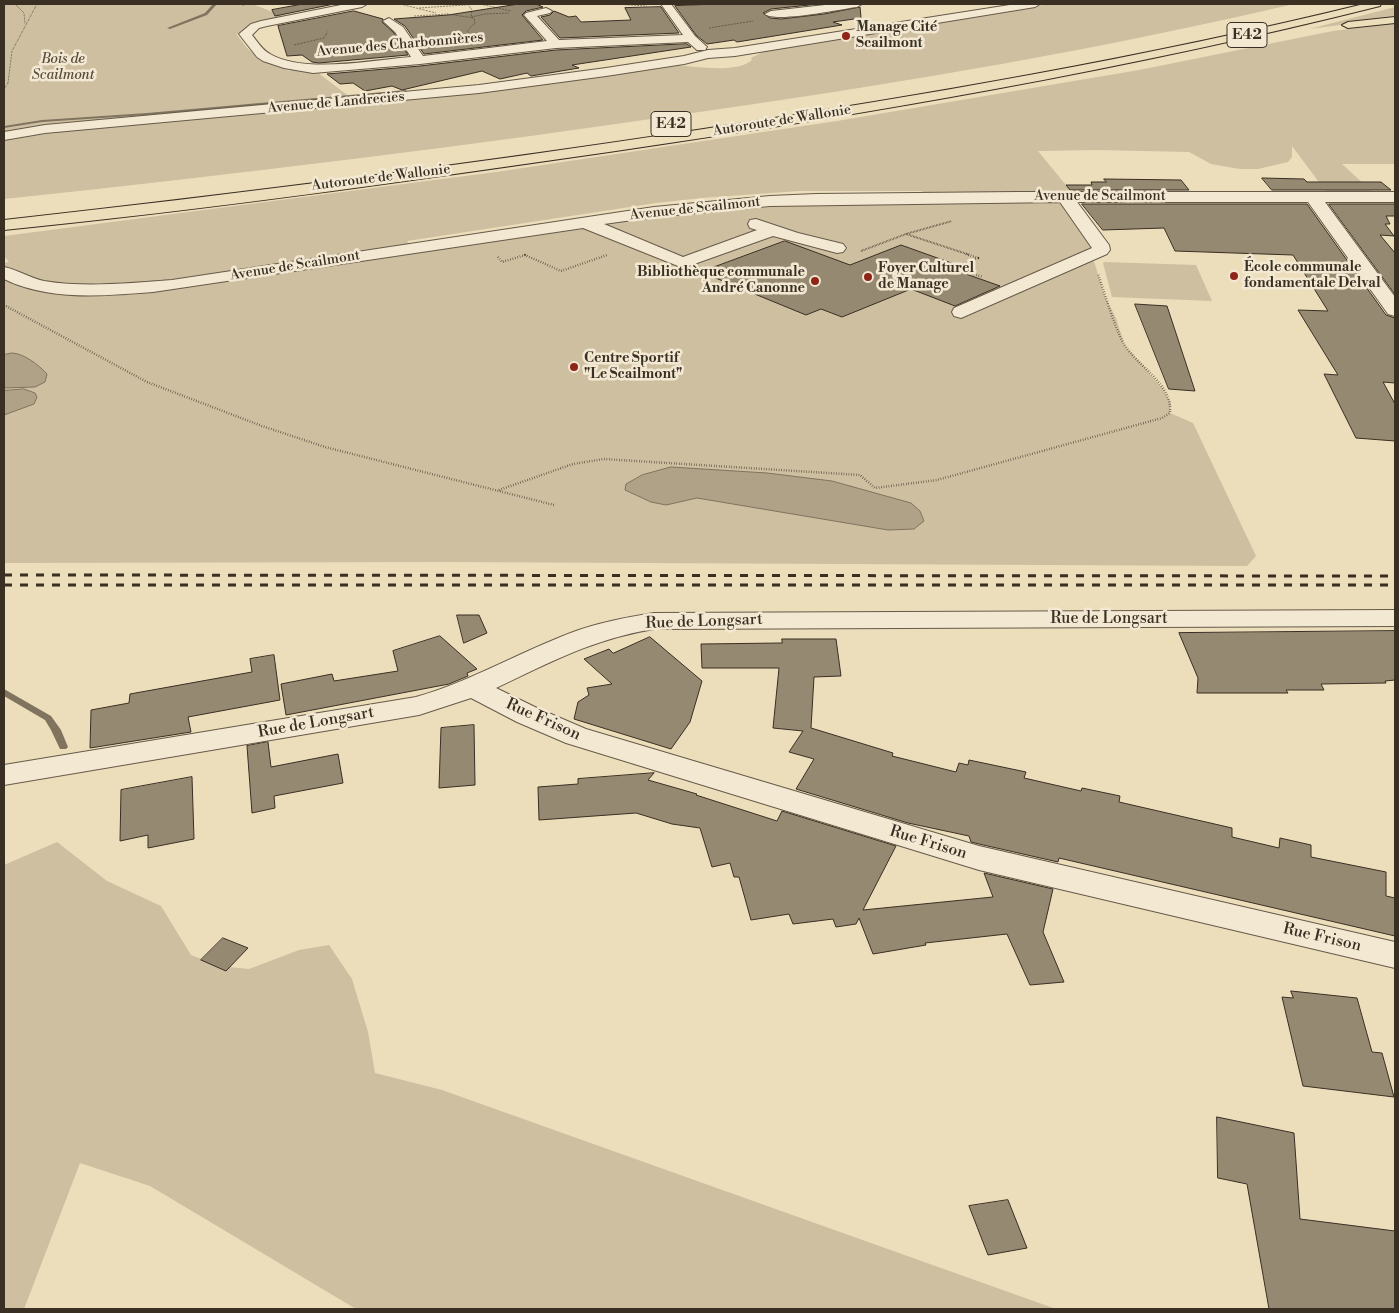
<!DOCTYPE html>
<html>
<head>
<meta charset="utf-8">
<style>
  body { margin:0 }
  #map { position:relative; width:1399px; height:1313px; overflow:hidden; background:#ecddbb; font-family:"Libre Bodoni",serif }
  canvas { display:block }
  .frame { position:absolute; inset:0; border:5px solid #392f23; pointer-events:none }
</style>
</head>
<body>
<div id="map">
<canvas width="1399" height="1313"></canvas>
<div class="frame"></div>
</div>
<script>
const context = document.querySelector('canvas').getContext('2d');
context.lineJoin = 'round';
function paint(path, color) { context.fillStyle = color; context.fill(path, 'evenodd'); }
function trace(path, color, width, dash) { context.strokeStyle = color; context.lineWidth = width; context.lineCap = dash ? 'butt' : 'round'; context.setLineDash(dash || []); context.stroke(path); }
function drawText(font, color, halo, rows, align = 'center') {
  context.font = font + ' "Libre Bodoni",serif'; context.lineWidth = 5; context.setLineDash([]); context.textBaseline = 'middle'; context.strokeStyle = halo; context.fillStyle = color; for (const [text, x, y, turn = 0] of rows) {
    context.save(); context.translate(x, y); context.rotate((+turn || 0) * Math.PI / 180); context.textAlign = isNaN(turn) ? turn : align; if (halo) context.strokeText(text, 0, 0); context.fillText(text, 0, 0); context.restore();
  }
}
paint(new Path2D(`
  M4,4H252L289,18C272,22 256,32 238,33L237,35L248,49L262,60L290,71L293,66L313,69L355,101L30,129L4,134Z
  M1049,4H1294C1102,49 908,82 713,110C477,145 241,174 4,199V140L29,135L670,65C691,65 735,75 752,60L751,58L769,49Z
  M1395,7V18L1309,29Z
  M1395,23V164H1342L1378,197H1330L1292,146V157L1288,162L1258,169H1240L1211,164L1189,152L1098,150L1038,151L1070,190L1065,197L1100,245L1092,255L1105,297L1116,318L1124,344L1163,389L1171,403L1170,413L1193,423L1256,556L1247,566L446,562L4,563V263L9,262L4,256V236L496,172L837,121L1139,70L1333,31ZM799,191H922L925,198L721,210L585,222L413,248L407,241L656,203L702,198Z
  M1105,262L1196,265L1212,301L1112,297L1103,263Z
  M57,842L107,881L161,906L191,955L219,966L249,969L299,950L329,945L352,979L368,1032L375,1073L442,1090L1056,1309H356L150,1186L80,1163L24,1309H4V865Z`), '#cebfa1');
const water = new Path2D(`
  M12,353C23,353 39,365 47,374L45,382L35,387L4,388V355Z
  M24,389L35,393L37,397L34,404L4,415V391Z
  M671,467L767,473L832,481L911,503L920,511L924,521L914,529L888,530L697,498L666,505L651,502L625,490L626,484L642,475Z`);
paint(water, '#afa287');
trace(water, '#80745f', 1);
paint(new Path2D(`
  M213,4H217L207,15L170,29L167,28L205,13Z
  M406,90L407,92L147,115L42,122L4,128V126L42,120L147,113Z
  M4,689L51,716L61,730L68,747L66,749H60L51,730L45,720L4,696Z`), '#80745f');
const building = new Path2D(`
  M303,4H334L275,16L272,10Z
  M519,4H536L543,7L526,11L522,15L543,40L424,54L405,26L394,19L448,15Z
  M716,4H819L771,9L763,13L770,18L781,19L824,14L860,7L861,18L833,22L842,25L737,42L734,40L707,44L696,35L675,6Z
  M661,7L679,33L560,38L541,17L550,15L554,11L569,17L576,16L581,22L631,20L625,8Z
  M354,11L383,19L382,22L394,33L408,55L319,63L312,62L302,55L287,56L278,26Z
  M687,44L691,47L572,65L579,68L531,76L527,73L500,79L482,71L402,90L392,86L365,91L353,83L340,84L327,74L420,66L556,50Z
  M1262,178L1304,179L1307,182H1381L1391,190H1272Z
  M1104,179L1181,180L1189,190H1070L1066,185H1092L1091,182H1106Z
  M1082,204H1307L1386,315L1395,318V383L1383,382L1395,404V441L1356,438L1324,374L1338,375L1298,310L1328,311L1293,255L1175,251L1164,228L1103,230Z
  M1329,204H1395V216H1386L1390,224H1385L1394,236L1380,235L1395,253V294Z
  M785,241L850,265L901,245L957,265L949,268L1000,286L955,306L911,289L842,317L821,309L806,315L701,272Z
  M1135,304L1167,306L1195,391L1169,389Z
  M457,615H479L487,633L464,643Z
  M1395,631V680L1385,681L1386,683L1321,684L1324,690H1286L1288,693H1197L1198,678L1179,633Z
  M440,636L477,669L467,673L468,676L449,684L286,715L281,684L332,674L334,681L398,671L393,651Z
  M650,637L702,681L690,722L671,749L574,719L578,702L589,695L587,688L612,684L584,659L609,649L613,653Z
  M782,639H836L841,676L814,677L811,728L893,753L892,756L956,772L959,763L968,765L969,760L1026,772L1024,778L1081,791L1082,788L1120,796L1119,802L1232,828V837L1279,848L1280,838L1311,845V857L1386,872V896L1395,898V936L1059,858L1058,862L979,844L971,842L969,836L908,823L796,789L814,759L789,752L803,731L773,728L779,668H702L701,644L782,643Z
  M274,655L280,700L188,717L191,732L90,748L91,710L129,703L130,694L252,672L250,659Z
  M474,725L475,785L439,788L441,728Z
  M268,742L271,767L338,754L343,783L274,796L275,808L252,813L247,746Z
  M654,773L648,780L697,794L696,795L777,821L782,811L896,846L863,910L993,897L984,873L1053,889L1043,932L1064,982L1030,985L1007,934L925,943L926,945L873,954L859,918L856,924L836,927L833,919L793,924L789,914L751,920L739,877H734L730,863L712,867L700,828L672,824L636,813L539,820L538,787L578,784V779Z
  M192,777L194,839L148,848V835L120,841L121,790Z
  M223,938L248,948L226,971L201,960Z
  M1291,991L1357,998L1372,1052L1382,1053L1394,1097L1303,1086L1282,997L1293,998Z
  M1217,1117L1294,1133L1300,1219L1395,1231V1309H1269L1247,1184L1218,1178Z
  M1008,1200L1027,1248L988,1255L969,1206Z`);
paint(building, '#968972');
trace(building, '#392f23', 1);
const minor = new Path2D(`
  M346,4H367L362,7L267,26L259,28L252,35C257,41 262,50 270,54C304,74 372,60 411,57L395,32L383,21L389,18L403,27L423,56L547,41L524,15L526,13L546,8L552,11L550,13L537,16L559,40L683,35L661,4H671L695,36L707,47L705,50H697L688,42L556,48L420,64L313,73L284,68L263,61L257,57L239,34L251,24L261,21Z
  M834,4H862L857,7C841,9 775,23 765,14L771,11Z
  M1016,4H1040L1035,7L735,56L708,58L684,64L606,76L479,93L45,133L4,140V132L45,125L479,85L606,68L684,56L708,50L735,48Z
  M1018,192H1395V202H1325L1395,297V316L1388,314L1308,202H1077L1109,245L1110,250L1107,254L961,318L954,316L952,312L954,308L1092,248L1060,202L770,206L654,217L604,224L683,257L757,230L750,228L748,224L750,220L756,219L798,233L843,244L846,248L843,252L837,253L773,236L683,268L583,228L153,292C103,296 49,301 4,279V267C18,270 30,278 44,281C86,288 130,283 172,280L654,207L770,196L816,194Z
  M1395,610V626L654,629C593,639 551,662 496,688L537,708L586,729L979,846L1395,942V968L979,870L566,743L517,722L471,698L419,715L4,785V765L416,697C472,681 521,651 576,631C601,622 628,617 654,613Z`);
const highway = new Path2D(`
  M1364,4H1381L1380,6C1126,70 868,114 609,152C408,181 206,210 4,230V220C236,194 467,165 697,130C921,96 1144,58 1364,4Z
  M1395,17V23L1348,28L1342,25L1348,22Z`);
trace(minor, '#665a49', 2);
trace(highway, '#392f23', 2);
trace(new Path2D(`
  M15,4L24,13L25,24
  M400,4L436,13
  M480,4L511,11
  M613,4L647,6
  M243,6L244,4
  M469,6L472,10L471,17L485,14L509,13
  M419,8L480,4
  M447,14L474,18L475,23L467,31L471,35
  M414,16L448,14
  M709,28L753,21
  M294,45L324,38L328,31
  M4,89L8,83L12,51L37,4`), '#392f23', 1, [0.5, 1]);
trace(new Path2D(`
  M906,234L970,255
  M861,251L906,234L952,221
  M524,255H526`), '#392f23', 2, [0.5, 1]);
trace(new Path2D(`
  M966,254L978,258L955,268L983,277
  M498,257L502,262L525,255L561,271L607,255
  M4,305L147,382L262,426L325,447L554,505
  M499,490L573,464L604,459L860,475L875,488L937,480L1162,418L1170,413C1173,384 1137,366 1124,344C1114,326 1105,294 1098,274`), '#392f23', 2.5, [0.5, 2]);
paint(minor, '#f3e9d3');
paint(highway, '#ecddbb');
trace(new Path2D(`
  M4,575L1395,576
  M4,585H1395`), '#392f23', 3, [8, 8]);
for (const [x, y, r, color] of [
  [846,36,5,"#8f2418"],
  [1234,276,5,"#8f2418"],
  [868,277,5,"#8f2418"],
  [815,281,5,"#8f2418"],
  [574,367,5,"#8f2418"]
]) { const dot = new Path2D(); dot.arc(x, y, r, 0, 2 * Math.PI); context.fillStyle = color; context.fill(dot); trace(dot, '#f3e9d3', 2); }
drawText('bold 14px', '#392f23', '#f3e9d3', [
  ["Manage Cité",856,28],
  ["Scailmont",856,44],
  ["École communale",1244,268],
  ["fondamentale Delval",1244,284],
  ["Foyer Culturel",878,269],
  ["de Manage",878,285],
  ["Bibliothèque communale",805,273,"right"],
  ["André Canonne",805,289,"right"],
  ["Centre Sportif",584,359],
  ["\"Le Scailmont\"",584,375]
], 'left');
drawText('14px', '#392f23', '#f3e9d3', [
  ["Avenue des Charbonnières",400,45,-5],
  ["Avenue de Landrecies",336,103,-5],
  ["Autoroute de Wallonie",782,121,-9],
  ["Autoroute de Wallonie",381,178,-7],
  ["Avenue de Scailmont",1100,197],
  ["Avenue de Scailmont",695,209,-6],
  ["Avenue de Scailmont",295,266,-9]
]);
drawText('italic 14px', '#574c3c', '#f3e9d3', [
  ["Bois de",63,60],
  ["Scailmont",63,76]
]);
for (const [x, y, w] of [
  [1247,35,40],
  [671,124,40]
]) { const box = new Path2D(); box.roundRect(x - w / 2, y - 12.5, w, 25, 4); context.fillStyle = '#f3e9d3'; context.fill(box); trace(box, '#392f23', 1); }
drawText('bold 15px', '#392f23', null, [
  ["E42",1247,35],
  ["E42",671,124]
]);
drawText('16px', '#392f23', '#f3e9d3', [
  ["Rue de Longsart",1109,619],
  ["Rue de Longsart",704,622,-2],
  ["Rue Frison",543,720,24],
  ["Rue de Longsart",316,723,-10],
  ["Rue Frison",928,843,17],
  ["Rue Frison",1322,938,13]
]);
</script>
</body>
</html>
